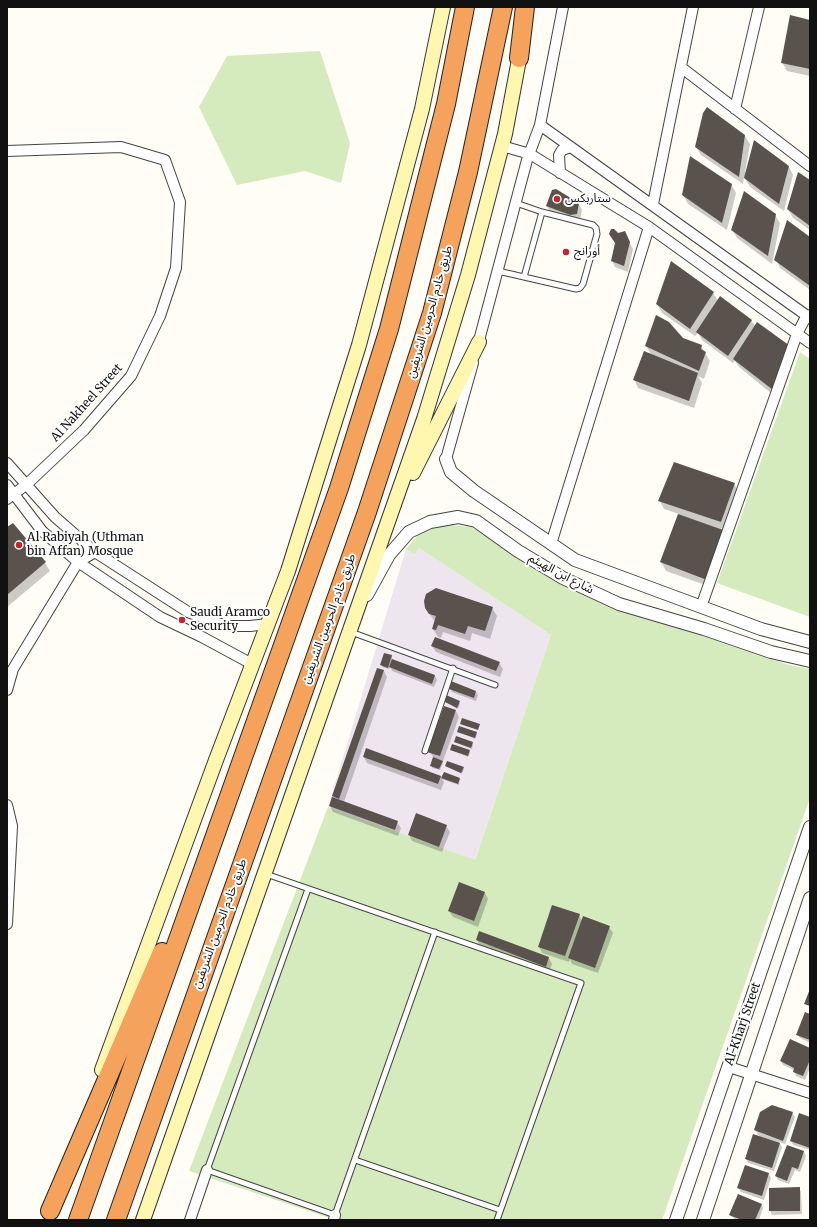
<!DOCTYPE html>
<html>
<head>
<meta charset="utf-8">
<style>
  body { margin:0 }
  #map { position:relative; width:817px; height:1227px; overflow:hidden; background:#fffdf5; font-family:Merriweather,serif }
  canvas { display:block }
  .frame { position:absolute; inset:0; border:8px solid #111; pointer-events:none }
</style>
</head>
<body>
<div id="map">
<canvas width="817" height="1227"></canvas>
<div class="frame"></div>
</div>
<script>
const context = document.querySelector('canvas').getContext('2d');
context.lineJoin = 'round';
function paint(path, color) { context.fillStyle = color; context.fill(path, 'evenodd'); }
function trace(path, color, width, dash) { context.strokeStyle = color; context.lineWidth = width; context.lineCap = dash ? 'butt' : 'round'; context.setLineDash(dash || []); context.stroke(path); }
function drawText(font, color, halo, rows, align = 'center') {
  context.font = font + ' Merriweather,"Noto Sans Arabic",serif'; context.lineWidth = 4; context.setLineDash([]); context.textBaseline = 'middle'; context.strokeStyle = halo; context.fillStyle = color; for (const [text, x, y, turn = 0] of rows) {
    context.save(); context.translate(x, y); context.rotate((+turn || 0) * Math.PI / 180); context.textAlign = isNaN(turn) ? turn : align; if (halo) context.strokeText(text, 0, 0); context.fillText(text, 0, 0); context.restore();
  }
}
paint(new Path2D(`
  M419,548L551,635L474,862L328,807L406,549L415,554Z`), '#eee6ef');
paint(new Path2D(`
  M320,51L350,143L341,183L305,171L237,185L199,107L227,56Z
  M800,352L810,359V617L717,583Z
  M442,524L471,527L552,578L605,602L789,665L810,669V798L662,1220H336L189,1171L328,807L475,860L551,635L419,548L415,554L406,549L418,535Z`), '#d5ebbd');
paint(new Path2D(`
  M810,21V76L787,71L782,62Z
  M745,136L750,144L745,172L789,167L793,175L784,211L750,187L744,177L743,184L701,155L696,147Z
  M810,181V230L793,218L788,209Z
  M731,184L736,193L727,230L688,204L683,195Z
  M579,204L582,210L580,220L550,212L547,206Z
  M775,215L780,223L772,264L737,238L732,229Z
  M611,231H617L618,234L624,232L633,249L628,272L615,267L612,261L616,243Z
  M810,238V290L780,268L776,259Z
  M713,293L718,301L751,320L755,326L777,398L739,367L735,361L733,363L702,340L698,333L695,336L662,313L657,304Z
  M682,339L701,346L710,361L704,379L698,376L702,383L694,408L638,388L634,379L652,356L646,346Z
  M734,484L739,492L726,530L721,528L728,539L711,587L666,571L661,562L679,514L664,509L660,501Z
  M7,528L45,563L50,571L7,607Z
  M426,608H492L497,616L490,639L472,633L470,641L443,632L441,638L438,637L433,629L435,622Z
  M432,646L499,663L503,669L500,677L436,652Z
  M384,654L392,656V660L435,676L437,680L434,687L392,671L390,666L389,669L382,667Z
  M378,669L384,671L387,677L344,802L397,822L401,828L398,836L333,812L330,806Z
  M450,688L476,692L478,695L476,701L452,692Z
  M444,701L459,702L460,704L458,709Z
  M456,711L459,717L443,761L441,760L443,763L440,770L432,768L434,758L429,751Z
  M458,731L476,733L477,734L475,739Z
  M455,742L473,743V744L472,749Z
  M451,750L469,751L470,752L468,757Z
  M364,757L440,776L444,782L441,790L367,763Z
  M446,766L463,768L464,769L462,774Z
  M444,773L460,779L459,785L442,779Z
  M446,826L450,832L442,852L412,841L409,835Z
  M460,883L485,893L488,899L478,927L453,917L449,911Z
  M579,915L582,921L609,927L613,933L598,973L572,964L570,959L569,962L542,953L539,946Z
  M480,932L549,958L552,964L549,972L480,946L477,940Z
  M810,1015V1043L800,1038L797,1034Z
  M810,1049V1068L805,1080L796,1076L794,1070L783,1065L781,1061Z
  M792,1113L795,1117L785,1144L779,1142L782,1147L774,1171L748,1163L746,1159L759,1136L755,1130Z
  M810,1118V1150L793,1145L791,1141Z
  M787,1146L804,1152L806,1156L800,1172L795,1170L789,1184L778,1180L776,1176Z
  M746,1166L769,1174L771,1178L764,1200L741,1192L738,1188Z
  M799,1188L801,1192L802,1214L772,1215L770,1211Z
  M761,1204L763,1208L759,1220H736L730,1215Z`), '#0003');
paint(new Path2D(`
  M790,15L810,20V69L781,63Z
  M707,107L745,135L739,177L695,147L703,113Z
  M754,140L789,166L779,204L744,178Z
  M690,156L732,184L722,223L682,195Z
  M798,172L810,180V226L787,209Z
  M556,189L579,203L577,214L570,215L546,206L552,190Z
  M744,191L776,214L768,256L731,230Z
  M787,220L810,237V286L774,260Z
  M611,229H614L618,233L625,231L630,242L624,266L611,261L615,243L609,234Z
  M671,261L714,292L690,329L656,304Z
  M720,296L752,320L728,356L696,332Z
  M656,315L669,322L683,338L702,345L701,349L706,352L699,371L645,346Z
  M757,322L790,346L773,390L733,359Z
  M644,351L698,373L689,401L633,380Z
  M674,462L735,483L721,522L658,501Z
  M678,514L723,530L707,580L660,562Z
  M13,523L46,562L7,595V527Z
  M436,588L493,607L485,631L468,626L465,634L438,625L436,630L432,629L436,616L429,614L425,608L424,601L426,594Z
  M435,637L500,662L496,671L431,646Z
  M384,653L392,655L388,668L380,665Z
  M392,659L435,675L432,684L389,667Z
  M377,668L384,670L339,799L332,796Z
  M451,681L476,691L474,698L449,689Z
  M446,695L460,701L457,708L443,701Z
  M444,706L456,710L440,756L427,752Z
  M462,718L480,724L478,730L460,724Z
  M459,726L477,732L475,738L457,732Z
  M456,736L473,742L471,748L454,742Z
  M452,744L470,750L468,756L450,750Z
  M366,748L441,776L438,784L363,757Z
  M433,757L443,761L439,769L430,766Z
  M447,761L464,767L461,773L445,766Z
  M444,772L460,778L458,784L441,778Z
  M332,797L398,821L395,830L329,806Z
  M416,813L447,825L439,847L408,835Z
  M459,882L485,892L474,921L448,911Z
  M552,905L580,914L565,956L538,947Z
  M583,916L610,926L595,968L568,958Z
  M479,931L549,957L546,967L476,940Z
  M810,989V1006L804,1004Z
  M805,1012L810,1014V1040L796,1035Z
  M790,1039L810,1048V1060L803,1076L793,1072L794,1068L780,1061Z
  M772,1105L793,1112L783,1141L754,1130L760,1112Z
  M799,1113L810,1117V1148L790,1141Z
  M753,1134L780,1143L772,1168L745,1159Z
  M787,1145L804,1151L798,1169L792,1167L787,1181L775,1176Z
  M745,1165L769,1173L762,1196L737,1188Z
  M800,1187V1211H769V1188Z
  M738,1194L762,1204L755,1220H742L729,1215Z`), '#5a524d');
const service = new Path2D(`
  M498,271L524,277L542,212L516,203
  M524,277L576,289L580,288L583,284L597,234L596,228L593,225L542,212
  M351,632L495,685
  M425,751L453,668
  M266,874L581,983L497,1220
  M308,889L207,1170L335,1215L435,932
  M355,1160L500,1210`);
const minor = new Path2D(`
  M682,68L810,166
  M735,109L759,7
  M540,125L810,318
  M502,146L530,154L649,227L810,343
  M7,151L121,147L165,160L180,202L176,268L160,316L131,376L84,430L26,485L7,499
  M560,173L559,155L562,150L571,147
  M653,204L693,7
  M477,348L527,160L540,125L563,7
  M446,459L473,363
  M7,463L55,517L95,552L188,612L226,626H250L268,624
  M7,485L42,531L78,562L160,617L202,637L252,664
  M551,544L649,227
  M701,607L797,334L807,315
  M7,690L13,669L78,562L95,552
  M7,805L12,826L7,924
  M729,1067L810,1093
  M190,1220L207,1170
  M334,1220L335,1215`);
const tertiary = new Path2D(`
  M446,459L451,472L474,491L575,560L761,629L810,642
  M367,595L389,555L409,532L430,522L458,517L476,521L518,551L563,578L619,604L704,629L771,652L810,661
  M676,1220L810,827
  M703,1220L810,898`);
const secondary = new Path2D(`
  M413,473L479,342
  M102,1070L216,760L288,571L359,345L422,109L443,7
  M143,1220L424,419L468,275L505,134L521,49`);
const motorway = new Path2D(`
  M519,58L525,7
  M50,1211L162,952
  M78,1220L339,488L389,329L446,104L465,7
  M116,1220L367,512L432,313L468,172L503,7`);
trace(service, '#444', 7);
trace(minor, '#444', 12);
trace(tertiary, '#444', 14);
trace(secondary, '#333', 16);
trace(motorway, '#222', 20);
trace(service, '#fff', 5);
trace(minor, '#fff', 10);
trace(tertiary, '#fff', 12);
trace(secondary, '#fff6b0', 14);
trace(motorway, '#f5a25d', 18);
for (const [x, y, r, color] of [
  [557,199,4,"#c4262e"],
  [566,252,4,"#c4262e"],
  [19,545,4,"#c4262e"],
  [182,620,4,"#c4262e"]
]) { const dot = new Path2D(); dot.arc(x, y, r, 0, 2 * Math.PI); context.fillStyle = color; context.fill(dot); trace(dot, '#fff', 1.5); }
drawText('12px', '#111', '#fff', [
  ["ستاربكس",565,199],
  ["أورانج",574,252],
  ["Al Rabiyah (Uthman",27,538],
  ["bin Affan) Mosque",27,552],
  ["Saudi Aramco",190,613],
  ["Security",190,627]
], 'left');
drawText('12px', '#111', '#fff', [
  ["طريق خادم الحرمين الشريفين",430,312,-74],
  ["Al Nakheel Street",87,403,-48],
  ["شارع ابن الهيثم",561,574,28],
  ["طريق خادم الحرمين الشريفين",329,619,-70],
  ["طريق خادم الحرمين الشريفين",220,924,-70],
  ["Al-Kharj Street",743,1024,-71]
]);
</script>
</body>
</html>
